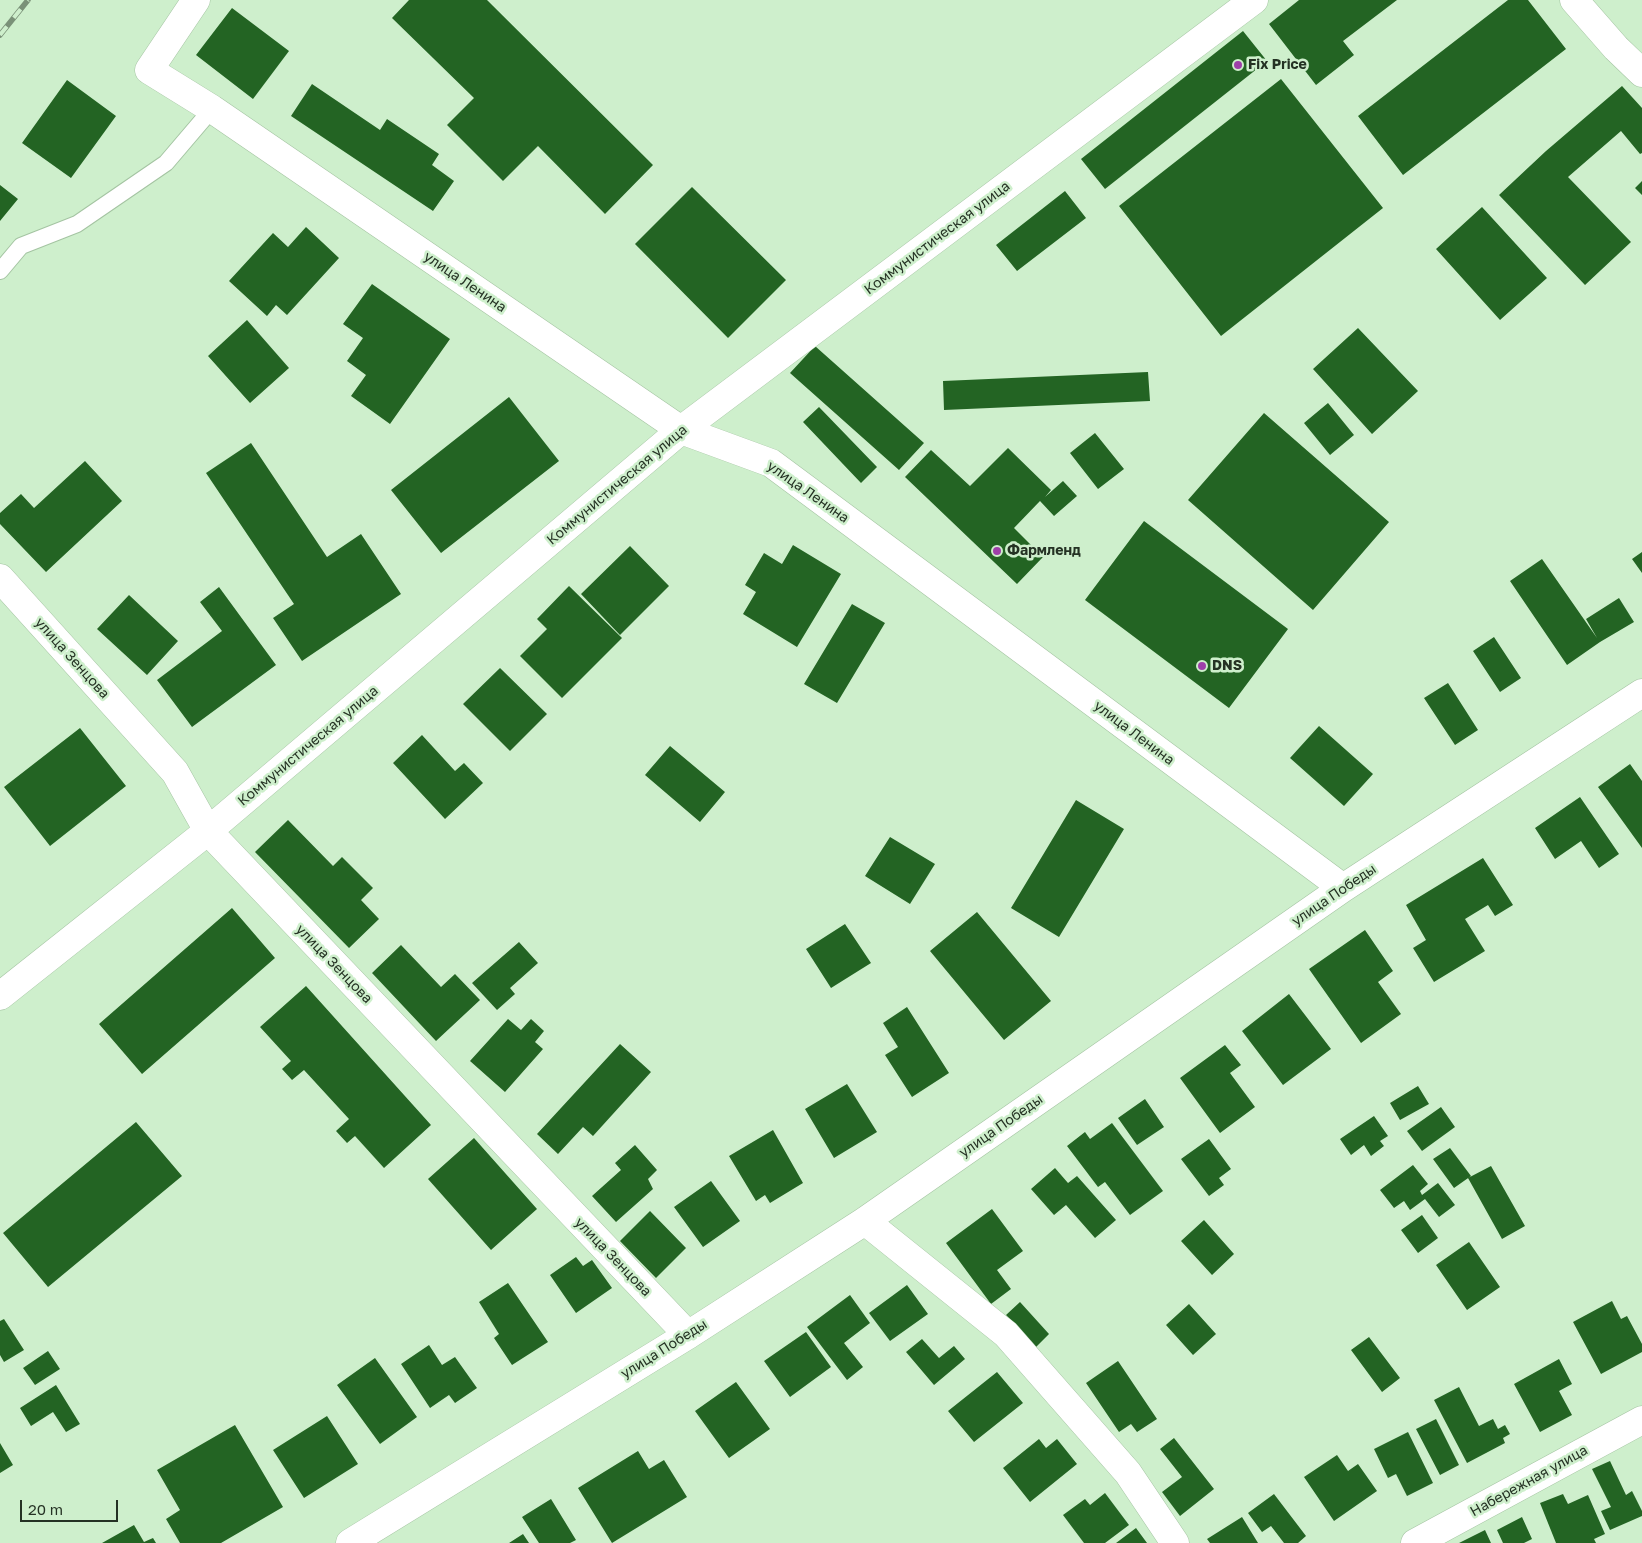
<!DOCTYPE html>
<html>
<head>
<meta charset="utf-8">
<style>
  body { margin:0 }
  #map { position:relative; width:1642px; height:1543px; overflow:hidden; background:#ceefcc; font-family:"Golos Text",sans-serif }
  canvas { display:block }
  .scale { position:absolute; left:20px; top:1500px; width:98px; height:22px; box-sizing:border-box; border:2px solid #253224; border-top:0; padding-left:6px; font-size:15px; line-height:18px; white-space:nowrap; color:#253224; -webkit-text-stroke:4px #ceefcc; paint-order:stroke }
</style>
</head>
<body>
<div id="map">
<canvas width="1642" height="1543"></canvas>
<div class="scale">20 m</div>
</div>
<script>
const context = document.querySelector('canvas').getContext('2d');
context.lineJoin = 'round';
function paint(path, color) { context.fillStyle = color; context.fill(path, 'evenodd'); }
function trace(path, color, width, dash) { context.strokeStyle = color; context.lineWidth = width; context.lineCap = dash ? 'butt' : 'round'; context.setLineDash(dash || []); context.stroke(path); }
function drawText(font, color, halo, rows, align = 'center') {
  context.font = font + ' "Golos Text",sans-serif'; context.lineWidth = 5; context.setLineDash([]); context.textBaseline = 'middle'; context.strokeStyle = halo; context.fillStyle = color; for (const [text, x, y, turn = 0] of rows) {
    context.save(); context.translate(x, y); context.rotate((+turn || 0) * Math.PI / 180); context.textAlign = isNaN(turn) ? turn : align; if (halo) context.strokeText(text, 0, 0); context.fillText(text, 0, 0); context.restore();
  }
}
paint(new Path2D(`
  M409,0H487L653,165L605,214L538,146L503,181L447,125L474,98L392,18Z
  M1299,0H1397L1343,41L1354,55L1316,85L1269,24Z
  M1508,0H1528L1566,49L1403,175L1358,116Z
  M232,8L289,51L253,99L196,55Z
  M1243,31L1267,61L1105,189L1081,159Z
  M1281,79L1383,208L1221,336L1119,206Z
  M67,80L116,116L71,178L22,143Z
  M312,84L380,130L387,119L439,154L432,165L454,181L433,211L291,116Z
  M1622,86L1642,108V153L1640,154L1621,131L1568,177L1631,242L1585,285L1499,195L1546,151Z
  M1642,181V195L1635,188Z
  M0,185L18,199L0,221Z
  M692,187L786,280L728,338L635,244Z
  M1065,191L1086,218L1017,271L996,245Z
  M1482,207L1547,278L1500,320L1436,249Z
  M306,227L339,258L287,315L276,305L267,316L229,281L273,233L288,247Z
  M372,284L450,339L390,424L351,396L366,375L347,361L363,338L343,324Z
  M247,320L289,368L250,403L208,356Z
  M1358,328L1418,391L1372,434L1313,369Z
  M815,346L924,443L899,470L790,373Z
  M1148,372L1150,401L944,410L943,381Z
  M509,397L559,461L441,553L391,490Z
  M1328,403L1354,435L1330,455L1304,423Z
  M819,407L877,467L861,483L803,422Z
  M1264,413L1389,522L1313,610L1188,500Z
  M1095,433L1124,469L1098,489L1070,453Z
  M251,443L327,557L361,534L401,594L302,661L273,618L294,604L206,473Z
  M1008,448L1051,490L1045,497L1063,481L1077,496L1054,516L1040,501L1014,528L1043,557L1017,584L905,477L931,450L970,486Z
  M85,461L122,501L46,572L0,524V513L21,494L34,508Z
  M1144,521L1288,629L1229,708L1085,600Z
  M793,545L841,574L797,647L743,614L756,592L745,585L764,553L782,564Z
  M630,546L669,586L620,635L581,594Z
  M1642,552V573L1632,559Z
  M1542,559L1597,638L1586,619L1619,598L1634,622L1600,642L1567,665L1510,581Z
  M569,586L622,638L562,698L520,656L547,629L537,619Z
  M219,587L276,665L192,727L157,680L222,631L200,602Z
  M129,595L178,641L147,675L97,629Z
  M852,604L885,623L837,703L804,684Z
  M1494,637L1521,678L1500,692L1473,651Z
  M500,668L547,714L510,751L463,704Z
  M1448,683L1478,730L1455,745L1424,698Z
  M1319,726L1373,774L1344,806L1290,758Z
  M80,728L126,786L50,846L4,787Z
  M422,735L455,771L464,763L483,783L445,819L393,763Z
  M670,746L725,792L700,822L645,775Z
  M1630,764L1642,781V848L1598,787Z
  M1580,797L1619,854L1599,868L1581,841L1555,859L1535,828Z
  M1076,800L1124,829L1059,937L1011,908Z
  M288,820L333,866L342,857L373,888L361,900L379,919L349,948L255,852Z
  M890,837L935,864L910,904L865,876Z
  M1483,858L1513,905L1495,916L1488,905L1465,919L1485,951L1434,982L1413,948L1426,940L1406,905Z
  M232,908L275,958L142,1074L99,1024Z
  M977,912L1051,1001L1004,1040L930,951Z
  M845,924L871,963L831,988L806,949Z
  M1365,930L1393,971L1378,982L1401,1014L1361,1043L1309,969Z
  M519,942L538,963L510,988L515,994L497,1010L472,983Z
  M401,945L441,987L455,974L480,1000L436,1041L372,973Z
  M306,986L431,1125L384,1168L355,1136L347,1143L336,1131L349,1119L304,1070L292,1080L282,1069L291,1061L260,1027Z
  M1289,994L1331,1049L1283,1085L1242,1031Z
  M907,1007L949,1073L912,1097L885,1055L898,1047L883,1023Z
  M508,1019L521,1030L531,1019L544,1031L535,1042L543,1049L505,1092L470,1061Z
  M620,1044L651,1072L593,1136L583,1127L558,1154L537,1134Z
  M1225,1045L1241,1065L1230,1073L1255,1107L1220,1133L1180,1078Z
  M847,1084L877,1132L834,1158L805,1109Z
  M1418,1086L1429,1104L1400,1120L1390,1103Z
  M1145,1099L1164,1127L1137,1145L1118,1118Z
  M1441,1107L1455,1127L1422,1151L1407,1131Z
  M1374,1116L1388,1136L1380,1141L1384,1146L1371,1156L1364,1145L1351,1155L1340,1139Z
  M136,1122L182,1176L48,1287L3,1233Z
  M1112,1123L1163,1191L1130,1215L1105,1182L1098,1187L1067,1146L1085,1132L1090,1139Z
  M773,1130L803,1183L770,1203L765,1195L756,1201L729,1156Z
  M474,1138L537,1209L491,1250L428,1179Z
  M1209,1139L1231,1169L1219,1178L1224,1185L1209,1196L1181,1159Z
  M635,1145L657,1170L648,1179L653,1189L616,1222L592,1196L621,1170L615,1163Z
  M1450,1148L1471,1176L1454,1188L1433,1159Z
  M1413,1165L1428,1184L1420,1191L1422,1195L1438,1183L1455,1205L1439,1217L1425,1199L1410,1210L1404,1201L1394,1208L1380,1190Z
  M1491,1166L1525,1226L1502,1239L1468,1178Z
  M1055,1168L1068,1183L1077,1176L1116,1220L1095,1238L1066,1205L1054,1215L1031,1189Z
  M711,1181L740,1221L703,1247L674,1207Z
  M992,1209L1023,1251L997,1270L1011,1289L991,1304L946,1243Z
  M650,1211L686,1248L656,1278L620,1241Z
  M1422,1215L1438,1238L1418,1253L1401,1230Z
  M1204,1220L1234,1254L1212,1275L1181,1241Z
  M1469,1242L1500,1287L1467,1310L1436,1265Z
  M576,1257L583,1266L592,1260L612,1288L576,1313L550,1275Z
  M508,1283L548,1342L512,1365L494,1338L499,1334L479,1302Z
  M907,1285L928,1314L890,1341L869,1313Z
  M850,1295L870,1323L844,1343L863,1367L847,1380L807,1327Z
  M1612,1301L1621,1319L1627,1316L1642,1344V1352L1601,1374L1573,1322Z
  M1020,1302L1049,1334L1036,1347L1006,1315Z
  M1189,1304L1216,1334L1193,1355L1166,1325Z
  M4,1319L24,1350L4,1362L0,1355V1321Z
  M806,1332L831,1367L790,1397L764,1361Z
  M1369,1337L1400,1378L1382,1392L1351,1350Z
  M922,1339L939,1358L954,1346L965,1359L934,1385L906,1352Z
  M429,1345L442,1365L455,1357L477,1388L455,1403L449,1395L430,1408L401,1364Z
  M48,1351L60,1369L35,1385L23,1368Z
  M375,1358L417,1417L380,1444L337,1385Z
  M1559,1359L1572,1384L1559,1391L1572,1415L1540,1432L1514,1384Z
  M1118,1361L1157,1419L1137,1432L1131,1424L1119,1432L1086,1383Z
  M997,1372L1023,1403L974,1442L948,1411Z
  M736,1382L770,1429L729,1458L695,1411Z
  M56,1385L80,1424L66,1432L53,1412L31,1426L20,1408Z
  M1459,1387L1479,1426L1493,1419L1498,1429L1505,1425L1510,1434L1503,1438L1505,1443L1467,1463L1434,1400Z
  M327,1416L358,1464L304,1498L273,1450Z
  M1436,1419L1459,1465L1440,1475L1416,1429Z
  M235,1425L283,1507L221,1543H180L166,1519L180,1510L157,1470Z
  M1408,1432L1433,1483L1407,1496L1396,1474L1388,1478L1374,1449Z
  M1174,1438L1214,1489L1180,1516L1162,1492L1182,1477L1160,1449Z
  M1039,1439L1046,1448L1057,1439L1077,1464L1030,1502L1003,1468Z
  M0,1443L13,1465L0,1473Z
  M638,1451L649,1469L664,1460L687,1497L612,1543L578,1488Z
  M1337,1455L1348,1471L1358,1464L1377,1491L1334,1521L1304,1477Z
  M1610,1461L1626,1495L1632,1491L1642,1511V1516L1610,1530L1601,1511L1611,1507L1592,1469Z
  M1105,1493L1129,1525L1105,1543H1084L1063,1515L1085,1499L1090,1505Z
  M1274,1494L1306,1536L1298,1543H1284L1271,1526L1262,1532L1248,1513Z
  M1563,1494L1568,1504L1588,1495L1605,1534L1594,1539L1596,1543H1556L1540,1503Z
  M551,1499L576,1540L570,1543H539L522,1517Z
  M1242,1517L1258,1543H1210L1207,1539Z
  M1522,1517L1532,1539L1524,1543H1503L1497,1530Z
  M134,1525L144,1542L153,1538L156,1543H102Z
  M1136,1528L1147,1543H1116Z
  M1485,1530L1491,1543H1459Z
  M523,1534L529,1543H509Z`), '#236423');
const lane = new Path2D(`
  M0,271L21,246L77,224L166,163L212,109`);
const street = new Path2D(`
  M196,0L149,70L212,109L681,430L771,463L1343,888
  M1574,0L1616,48L1642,73
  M0,578L175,772L208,831L688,1335
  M0,996L208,831L681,430L1254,0
  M865,1221L1006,1334L1128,1473L1175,1543
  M350,1543L688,1335L865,1221L1343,888L1642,693
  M1415,1543L1642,1420`);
trace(lane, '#a4c4a2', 18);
trace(street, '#a4c4a2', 29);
trace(lane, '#fff', 16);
trace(street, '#fff', 28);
const rail = new Path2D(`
  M0,35L28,0`);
trace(rail, '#7a9178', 5.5);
trace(rail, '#ceefcc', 4, [11]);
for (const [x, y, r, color] of [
  [1238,65,5,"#9e40a9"],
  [997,551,5,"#9e40a9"],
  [1202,666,5,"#9e40a9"]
]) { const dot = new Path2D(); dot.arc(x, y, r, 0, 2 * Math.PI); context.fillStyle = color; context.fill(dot); trace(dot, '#ceefcc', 2); }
drawText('bold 14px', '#253224', '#ceefcc', [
  ["Fix Price",1248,65],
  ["Фармленд",1007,551],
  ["DNS",1212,666]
], 'left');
drawText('14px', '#253224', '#ceefcc', [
  ["Коммунистическая улица",937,238,-37],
  ["улица Ленина",465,282,34],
  ["Коммунистическая улица",617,485,-40],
  ["улица Ленина",808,492,35],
  ["улица Зенцова",72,658,48],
  ["улица Ленина",1134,733,37],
  ["Коммунистическая улица",308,746,-40],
  ["улица Победы",1334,895,-34],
  ["улица Зенцова",334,964,46],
  ["улица Победы",1001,1126,-35],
  ["улица Зенцова",613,1257,46],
  ["улица Победы",664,1349,-32],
  ["Набережная улица",1529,1481,-29]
]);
</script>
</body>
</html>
